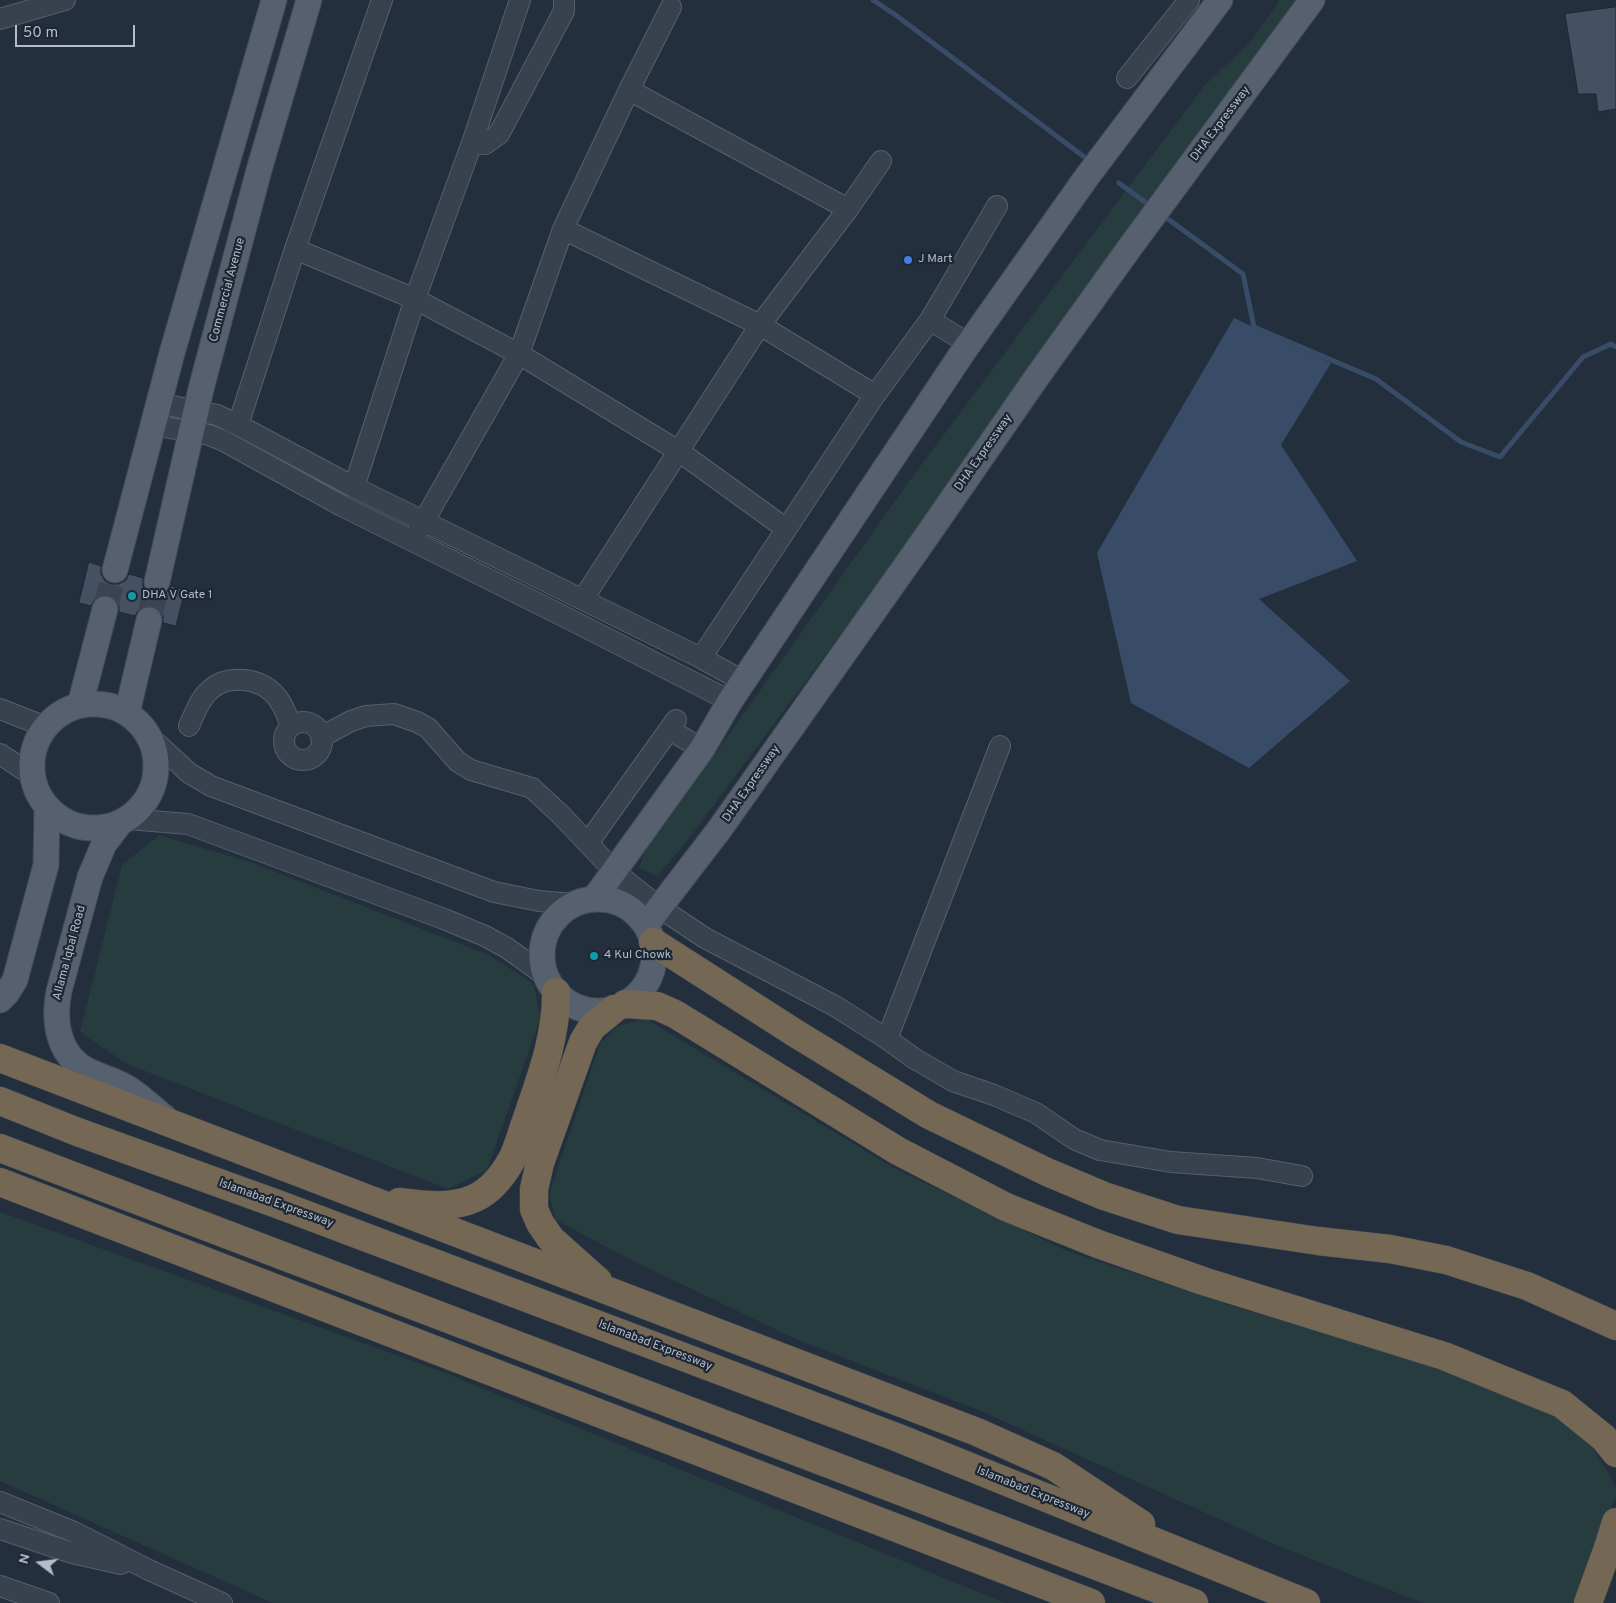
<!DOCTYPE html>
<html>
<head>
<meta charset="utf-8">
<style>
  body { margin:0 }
  #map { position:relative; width:1616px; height:1603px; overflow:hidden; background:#242f3e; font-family:Overpass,sans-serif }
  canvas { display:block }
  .north { position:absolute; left:15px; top:1538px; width:50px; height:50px; -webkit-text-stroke:4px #1d2633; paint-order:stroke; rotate:285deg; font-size:14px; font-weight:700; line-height:20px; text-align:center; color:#b4bcc9 }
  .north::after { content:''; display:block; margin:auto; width:18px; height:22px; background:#b4bcc9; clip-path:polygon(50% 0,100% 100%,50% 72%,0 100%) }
  .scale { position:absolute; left:15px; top:25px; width:120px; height:22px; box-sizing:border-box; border:2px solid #b4bcc9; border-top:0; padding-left:6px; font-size:15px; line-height:18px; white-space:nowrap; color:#b4bcc9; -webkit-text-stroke:4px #1d2633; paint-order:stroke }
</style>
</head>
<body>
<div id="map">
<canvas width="1616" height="1603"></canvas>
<div class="north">N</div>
<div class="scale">50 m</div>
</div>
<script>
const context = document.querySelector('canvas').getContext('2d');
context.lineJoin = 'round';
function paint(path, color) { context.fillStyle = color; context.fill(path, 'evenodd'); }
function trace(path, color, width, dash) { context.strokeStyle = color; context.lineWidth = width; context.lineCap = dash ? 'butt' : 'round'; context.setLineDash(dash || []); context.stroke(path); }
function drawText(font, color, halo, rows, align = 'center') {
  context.font = font + ' Overpass,sans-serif'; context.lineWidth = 4.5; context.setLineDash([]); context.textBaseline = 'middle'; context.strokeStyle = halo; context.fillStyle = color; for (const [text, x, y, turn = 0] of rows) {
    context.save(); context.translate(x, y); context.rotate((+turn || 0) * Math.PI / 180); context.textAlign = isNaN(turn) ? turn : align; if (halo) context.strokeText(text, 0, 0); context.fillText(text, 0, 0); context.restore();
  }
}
paint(new Path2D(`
  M1280,0H1301L862,606L690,837L658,876L639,868L647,845L670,817L910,480L1205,85L1252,40Z
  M159,835L250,862L489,955L534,984L540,1019L487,1170L448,1189L127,1064L80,1032L122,865Z
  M644,1018L894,1168L1067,1251L1251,1312L1373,1341L1577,1420L1616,1487V1496L1579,1603H1423L1276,1545L981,1411L798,1340L631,1260L556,1220L549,1194L600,1044L616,1027Z
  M0,1212L438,1370L1005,1603H273L0,1481Z`), '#263c3f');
paint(new Path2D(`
  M1234,318L1331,363L1281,445L1357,561L1259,599L1350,681L1249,768L1131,703L1097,553Z`), '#394c67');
trace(new Path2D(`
  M873,0L897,16L1091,162
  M1119,183L1145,202
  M1168,219L1243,274L1254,327L1376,379L1461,442L1500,457L1583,357L1611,344L1616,347`), '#394c67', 5);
const building = new Path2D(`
  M1616,7V109L1598,112L1596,94H1578L1565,14Z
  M89,562L101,566V574L105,581L111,584H119L126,580L129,574L143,578V587L148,593L153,596H162L167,592L171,586L185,590L176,626L163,623V615L158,609L153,606H144L138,611L135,616L119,612V606L115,599L108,595H102L95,599L91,606L79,603Z`);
paint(building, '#455162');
trace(building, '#1f2835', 1);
trace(new Path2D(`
  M105,609L115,570
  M149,620L157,582`), '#3a4453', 25, [25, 12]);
const minor = new Path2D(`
  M0,19L65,0
  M1127,78L1189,0
  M629,90L848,209
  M472,143L485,144L499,134L564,11V0
  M563,229L760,325L875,395
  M295,249L415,299L519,354L680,452L785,528
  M930,320L969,344
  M158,403L217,415L238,425L354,487L701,658L743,681
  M153,425L209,435L224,441L342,506L569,619L730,701
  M238,425L295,249L382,0
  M354,487L415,299L472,143L520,0
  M417,533L519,354L563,229L629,90L671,7
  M583,599L760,325L848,209L881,161
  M701,658L875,395L930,320L997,206
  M0,709L46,727
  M284 741a19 19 0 1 1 38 0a19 19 0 1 1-38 0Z
  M189,726C195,713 200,698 211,689C228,674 260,678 275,695C283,703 287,716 291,726
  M670,730L702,749
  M148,735L189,773L211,786L494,892L539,901L574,904
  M321,737L351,721L366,716L394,714L417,722L428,728L458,762L471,770L532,788L561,815L615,872L660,908L705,938L835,1006L887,1039L915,1059L953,1081L994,1095L1036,1113L1074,1139L1100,1150L1171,1162L1257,1168L1302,1176
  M0,754L33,776
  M128,819L188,824L444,919L485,936L507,948L546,976
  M588,843L676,720
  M887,1039L1000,746
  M0,1502L74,1532L149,1570L222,1603
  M0,1529L72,1553L121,1564
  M0,1586L49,1603`);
const major = new Path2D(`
  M115,570L172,353L274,0
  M157,582L201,389L259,170L309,0
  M32 766a62 62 0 1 1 124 0a62 62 0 1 1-124 0Z
  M80,705L105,609
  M127,713L149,620
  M120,823L104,844L90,877L59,991C54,1016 56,1048 79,1065C92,1075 110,1078 124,1086C138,1093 151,1107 164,1117
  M542 955a56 56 0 1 1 112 0a56 56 0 1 1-112 0Z
  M594,899L702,749L730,701L963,352L1086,178L1220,0
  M646,925L719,830L917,550L1037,377L1128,250L1312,0
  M0,1000L7,993L15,980L46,865L47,807`);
const highway = new Path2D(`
  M653,942L795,1033L929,1115L1047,1172L1104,1196L1178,1220L1318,1241L1390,1249L1446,1260L1527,1286L1616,1326
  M625,1004L657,1006L675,1014L898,1151L1006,1207L1098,1244L1203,1281L1444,1356L1562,1404L1604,1438L1616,1453
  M0,1058L977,1432L1053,1466L1141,1524
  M0,1101L75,1131L280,1205L896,1437L1306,1603
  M0,1148L1194,1603
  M0,1182L1091,1603
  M399,1202C423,1205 452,1209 475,1198C490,1191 503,1175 511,1161C518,1149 521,1134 526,1121C540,1080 557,1036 556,992
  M598,1281L551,1239L540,1223L534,1209V1189L540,1163L583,1042L592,1027L614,1009
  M1588,1603L1608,1548L1616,1522`);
trace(minor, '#565f6c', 22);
trace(major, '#414a57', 27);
trace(highway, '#434c59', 29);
trace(minor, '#38414e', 20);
trace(major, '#56606e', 25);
trace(highway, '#746855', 28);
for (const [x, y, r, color] of [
  [908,260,5,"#3f7fe0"],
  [132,596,5,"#0f9aa8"],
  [594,956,5,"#0f9aa8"]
]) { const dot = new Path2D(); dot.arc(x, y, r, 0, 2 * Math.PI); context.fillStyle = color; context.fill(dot); trace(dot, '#1d2633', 2); }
drawText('12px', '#b4bcc9', '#1d2633', [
  ["DHA Expressway",1221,124,-53],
  ["Commercial Avenue",228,290,-75],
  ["DHA Expressway",984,453,-55],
  ["DHA Expressway",752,784,-55],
  ["Allama Iqbal Road",70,953,-75],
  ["Islamabad Expressway",276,1204,20],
  ["Islamabad Expressway",655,1346,21],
  ["Islamabad Expressway",1033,1493,22]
]);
drawText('12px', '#b4bcc9', '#1d2633', [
  ["J Mart",918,260],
  ["DHA V Gate 1",142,596],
  ["4 Kul Chowk",604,956]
], 'left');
</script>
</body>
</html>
